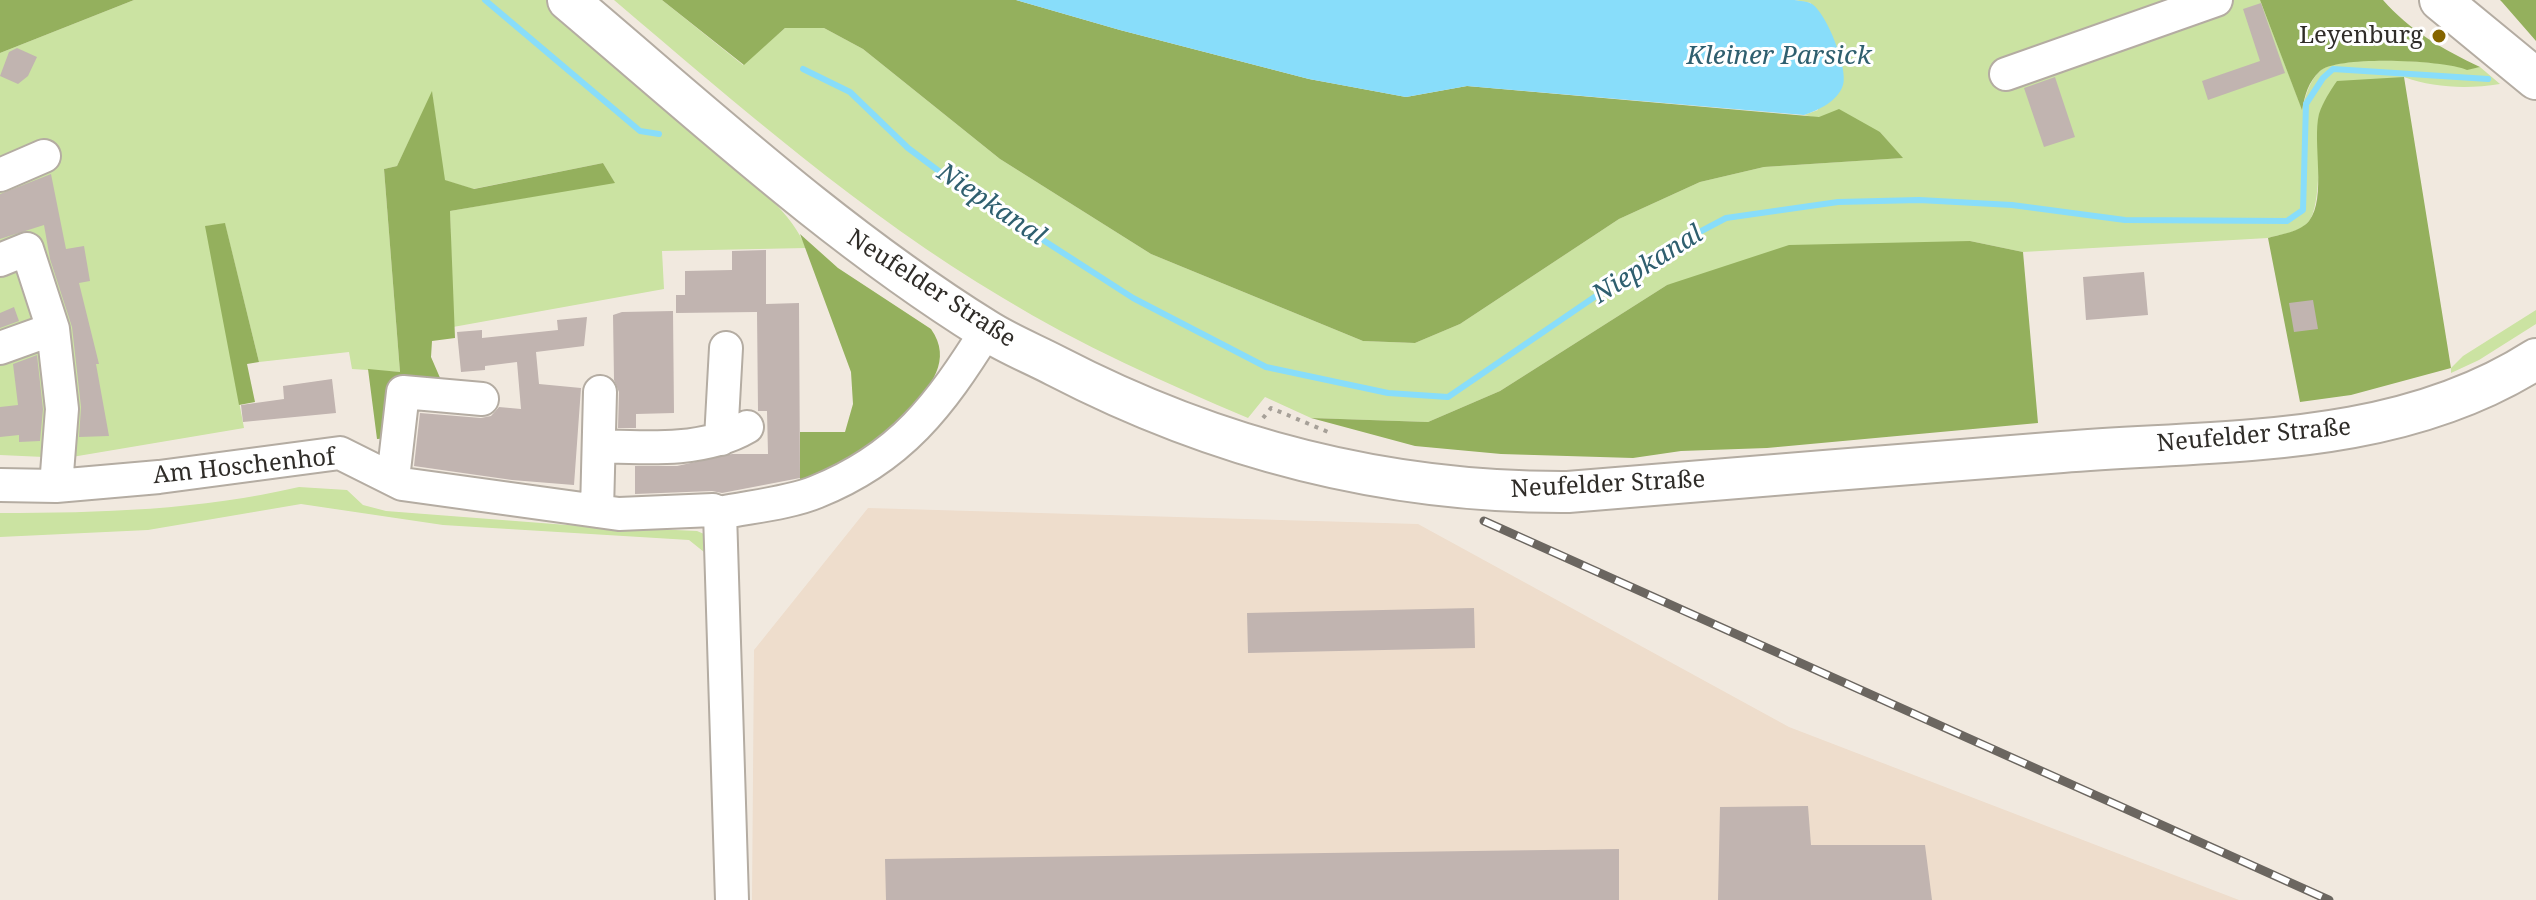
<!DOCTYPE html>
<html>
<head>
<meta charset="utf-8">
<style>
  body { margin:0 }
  canvas { display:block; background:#f1e9df }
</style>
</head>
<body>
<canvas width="2536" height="900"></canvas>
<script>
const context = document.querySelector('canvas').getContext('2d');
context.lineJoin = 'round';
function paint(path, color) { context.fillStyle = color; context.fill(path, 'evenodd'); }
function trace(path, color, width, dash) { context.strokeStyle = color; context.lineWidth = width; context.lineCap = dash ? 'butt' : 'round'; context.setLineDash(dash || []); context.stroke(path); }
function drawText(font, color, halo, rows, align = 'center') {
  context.font = font + ' "Noto Serif",serif'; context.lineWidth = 6; context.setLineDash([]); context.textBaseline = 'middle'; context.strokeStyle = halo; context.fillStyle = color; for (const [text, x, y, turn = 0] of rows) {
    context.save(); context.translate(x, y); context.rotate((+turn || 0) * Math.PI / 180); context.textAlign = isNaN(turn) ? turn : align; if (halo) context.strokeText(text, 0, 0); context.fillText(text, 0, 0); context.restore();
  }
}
paint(new Path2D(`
  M868,508L1418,524L1789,727L2239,900H752L754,650Z`), '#edc');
paint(new Path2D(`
  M134,0H546C608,53 670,106 730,162C757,187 792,213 806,248L662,251L664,289L453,327L450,211L614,182L603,163L473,189L444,180L432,93L397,166L384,169L400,372L352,369L349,352L259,362L225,224L206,226L244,428L66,458L0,455V53Z
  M614,0H662L743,65L785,28H824L863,49L1000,159L1151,254L1363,341L1415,343L1460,324L1619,219L1700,182L1764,167L1902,158L1880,132L1804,115L1818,110L1811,3L1794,0H2260L2302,109C2306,95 2309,81 2321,70C2338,55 2446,60 2467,69L2480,67L2500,84C2468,89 2434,88 2404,77L2319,116C2318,138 2322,205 2309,221C2300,233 2281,234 2268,238L2023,252L1970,241L1667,285L1500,391L1428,422L1311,418L1265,397L1248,418C1165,383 1080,345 1003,298C862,214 739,106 614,0Z
  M2536,310V324L2479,360L2451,373V368L2463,356Z
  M299,487L347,490L363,505L386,511L567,525L697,531L704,534V552L689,540L443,525L301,504L148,530L0,537V513C101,513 200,510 299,487Z`), '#cbe3a2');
paint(new Path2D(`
  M0,0H134L0,53Z
  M662,0H1016L1120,30L1309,79L1406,97L1467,86L1819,117L1839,109L1880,132L1903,158L1764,167L1700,182L1619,219L1460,324L1415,343L1363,341L1151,254L1000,159L863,49L824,28H785L744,65Z
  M2260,0H2383C2409,30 2444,50 2480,67L2467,70C2446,60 2337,55 2320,71C2308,82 2305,95 2302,110Z
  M2500,0H2536V41L2502,2Z
  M2404,77L2451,368L2351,395L2300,402L2268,238C2281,234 2300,232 2309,221C2327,198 2312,142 2319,114C2323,102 2330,91 2337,81Z
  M432,91L445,180L474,189L603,163L615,183L450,211L455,338L432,341L431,357L444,387L396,382L392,438L377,439L368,369L400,372L384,169L397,166Z
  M225,223L259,362L247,364L255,402L239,405L205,226Z
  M800,234L838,268L931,329C953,360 930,386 910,411C902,420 895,432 886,440C862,460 827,476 800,492V432H845L853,404L851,372Z
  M1970,241L2023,252L2038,423L1767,448L1681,451L1633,458L1501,454L1415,446L1311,418L1428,422L1500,391L1667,285L1789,245Z`), '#94b05d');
paint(new Path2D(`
  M1016,0H1794C1800,1 1807,1 1812,4C1827,14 1848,68 1843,85C1838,101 1819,110 1804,115L1467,86L1406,97L1309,79L1120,30Z`), '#88ddfa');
trace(new Path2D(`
  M485,0L640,131L659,134
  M803,69L850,92L908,148L956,184L1133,298L1266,367L1388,393L1448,397L1656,255L1726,218L1838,202L1919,200L2012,205L2125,220L2287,221L2303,210L2306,104L2323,78L2333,69L2488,79`), '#88ddfa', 6);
paint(new Path2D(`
  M2261,3L2285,73L2208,100L2202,81L2260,61L2243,9Z
  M17,48L37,57L28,76L18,84L0,76L9,52Z
  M2055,77L2075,137L2044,147L2024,88Z
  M51,174L66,249L84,246L90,281L79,283L99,364H96L109,436L79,437L81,407L72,327L50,259L44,225L0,239V194Z
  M766,250V304L799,303L800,478L722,493L712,491L635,494V466H677L732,454H768L767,411H758L757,312L676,313V295H685V271L732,270V251Z
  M2144,272L2148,315L2086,320L2083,277Z
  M2313,300L2318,329L2294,332L2289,303Z
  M14,307L19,321L0,328V313Z
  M673,311L674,413L636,414V428H618L619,392L614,380L613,315L622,312Z
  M587,317L584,346L536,352L539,384L581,388L574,485L512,480L414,466L420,413L481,418L491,416L499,407L521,409L517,362L485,366V370L461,372L457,332L482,330V338L558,330L557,320Z
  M37,355L43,409L40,441L19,442V435L0,437V407L18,405L13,364Z
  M332,379L336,413L243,422L241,405L284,399L283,386Z
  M1474,608L1475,648L1248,653L1247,613Z
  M1808,806L1811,845H1925L1932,900H1718L1720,807Z
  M1619,849V900H886L885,859Z`), '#c1b4b0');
const minor = new Path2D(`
  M2006,74L2216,0
  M0,175L44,156
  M0,260L27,249L53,329L62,409L56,486
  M0,348L53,329
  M721,439L726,348
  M599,446C648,448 704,452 747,427
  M393,479L403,392L482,399
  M0,485L56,486L159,477L340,453L402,484L619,514L713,510L720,513C748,507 790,503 816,492C901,458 940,405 987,330
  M597,511L600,392
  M720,513L732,900`);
const major = new Path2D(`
  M568,0C704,115 835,236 986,330C1008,344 1033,354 1056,366C1216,449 1388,493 1568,492C1733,478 1897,465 2062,452C2222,439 2395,449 2536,359
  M2440,0L2536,79`);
trace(minor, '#b4aca2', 36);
trace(major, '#b4aca2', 44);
trace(new Path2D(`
  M1263,418L1271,408L1328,432`), '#a6a098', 4, [4, 6]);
trace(minor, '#fff', 32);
trace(major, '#fff', 40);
const rail = new Path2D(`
  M1484,521L2329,900`);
trace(rail, '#6b6660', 9);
trace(rail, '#fff', 6, [18]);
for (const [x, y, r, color] of [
  [2439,36,8,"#856500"]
]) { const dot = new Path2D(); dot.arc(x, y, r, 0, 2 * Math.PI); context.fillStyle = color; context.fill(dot); trace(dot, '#fff', 3); }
drawText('24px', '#2f2c28', '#fff', [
  ["Leyenburg",2423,36]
], 'right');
drawText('24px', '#2f2c28', '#fff', [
  ["Neufelder Straße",931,289,33],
  ["Neufelder Straße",2254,436,-5],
  ["Am Hoschenhof",244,467,-6],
  ["Neufelder Straße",1608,485,-3]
]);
drawText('italic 26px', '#2f5f6f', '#fff', [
  ["Kleiner Parsick",1779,57],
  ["Niepkanal",991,205,34],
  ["Niepkanal",1648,265,-32]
]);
</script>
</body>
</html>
